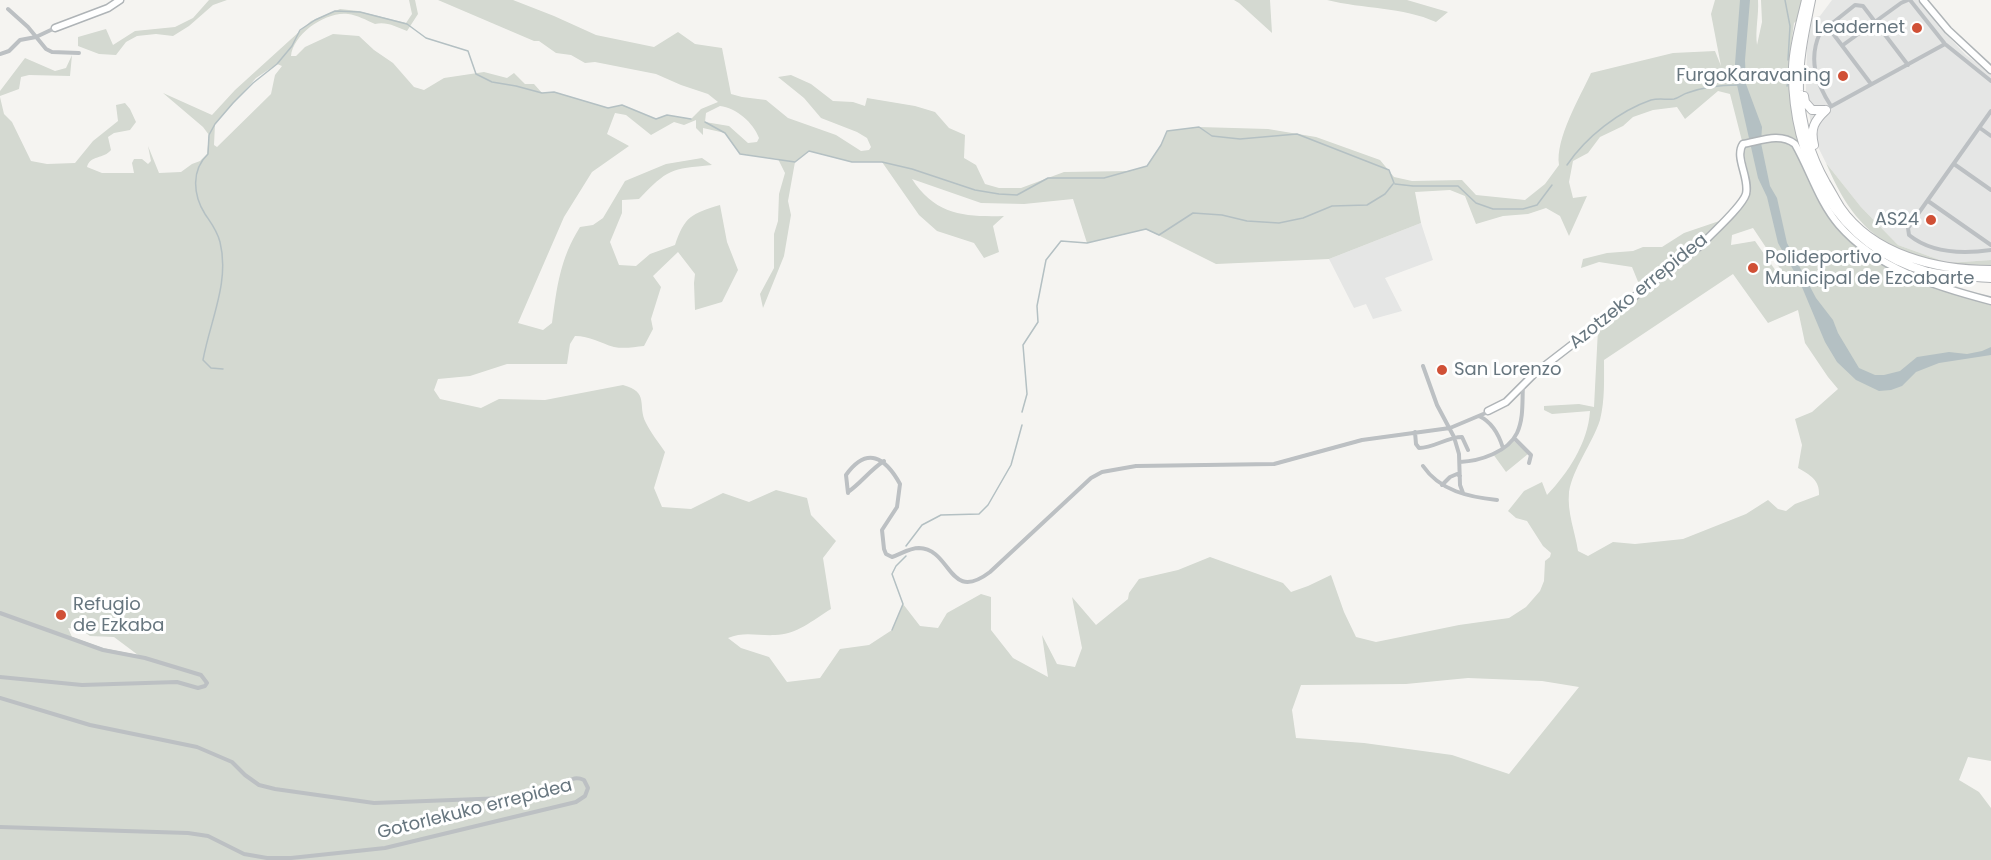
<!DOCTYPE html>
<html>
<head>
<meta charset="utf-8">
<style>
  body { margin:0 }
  canvas { display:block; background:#f5f4f1 }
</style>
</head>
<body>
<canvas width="1991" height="860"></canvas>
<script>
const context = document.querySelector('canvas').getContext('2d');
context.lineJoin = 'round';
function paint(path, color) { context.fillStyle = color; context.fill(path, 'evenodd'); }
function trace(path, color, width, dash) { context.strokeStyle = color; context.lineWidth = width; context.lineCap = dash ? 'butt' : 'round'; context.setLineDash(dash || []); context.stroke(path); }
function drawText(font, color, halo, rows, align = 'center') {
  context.font = font + ' Poppins,sans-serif'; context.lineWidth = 6; context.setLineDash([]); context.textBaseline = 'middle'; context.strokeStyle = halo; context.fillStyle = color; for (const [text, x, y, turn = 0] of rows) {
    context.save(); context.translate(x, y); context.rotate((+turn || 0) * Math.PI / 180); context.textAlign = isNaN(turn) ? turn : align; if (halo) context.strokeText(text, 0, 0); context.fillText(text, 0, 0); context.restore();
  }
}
paint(new Path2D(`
  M1832,0H1918L1940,28L1966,55L1991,73V260L1948,263L1898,245L1861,207L1826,163L1817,145L1810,119L1806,91L1807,48L1812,18L1820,16Z
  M1421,223L1433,260L1385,278L1402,311L1373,319L1366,304L1354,308L1329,259Z`), '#e5e6e5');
paint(new Path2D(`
  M209,0H227L213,5L189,26L173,36L156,34L137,36L126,42L116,55L99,54L78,46V37L106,29L113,45L135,31L175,27L193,18Z
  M409,0H415L418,14L407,31C397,27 386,21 375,24C366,20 357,15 348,14C326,11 293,34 291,56H296L305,47L333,34L359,36L374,50L393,63L414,87L424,90L444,78L484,72L507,78L514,73L525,84H534L542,93L554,92L608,108L622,105L655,119L667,115L691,119L701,109L718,102L708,94L681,85L656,74L595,62L585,63L571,55L556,53L539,41H534L438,0H513L554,16L596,35L654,47L678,32L695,44L722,48L731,94L742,97L766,100L788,118L836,135L861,151L869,150L871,147L867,138L857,132L821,118L804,98L778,77L791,75L811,84L833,101L853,102L865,106L867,98L915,106L935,112L949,128L965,135L964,158L976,165L985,184L999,188H1021L1064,172L1130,171L1147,166L1161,145L1167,131L1199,127L1268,129L1316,137L1380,160L1394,177L1412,181L1462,180L1476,195L1525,200L1545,184L1559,165C1555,139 1580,97 1591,73L1673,53L1715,51L1721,66L1711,14L1715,0H1758C1759,15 1755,30 1757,45L1762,22L1761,0H1803L1801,17L1794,23L1789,62L1807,155L1839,225L1877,258L1965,297L1991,305V761L1968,757L1959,780L1979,792L1991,808V860H0V97L4,114L12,122L31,161L47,164L75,163L93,141L118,121L116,105L125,103L130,109L136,122L130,130L114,133L108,137L111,150C104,159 90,155 87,167L102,173H134L132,163L134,159H142L148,164L151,161L148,146L159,173L181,172L192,164L200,161L207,154L209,135L203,127L163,93L212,115L235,90L311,21L340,9L358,11L406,23L412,14ZM277,64L282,66L275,75L271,94L217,147L214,145L215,124L256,78ZM1718,91L1730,94L1742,141L1751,192L1734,216L1684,233L1662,247H1643L1633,251L1607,253L1583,259L1581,268L1599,262L1632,267L1641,289L1598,329L1594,407L1579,404L1544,406V410L1552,414L1590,411C1588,443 1568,473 1547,495L1542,482L1524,491L1508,511L1516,518L1527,521L1543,546L1551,553L1550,557L1545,561L1544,581L1540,591L1526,607L1509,618L1459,625L1376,642L1356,637L1344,612L1331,575L1308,586L1291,592L1283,583L1210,557L1178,570L1139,579L1129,593L1128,599L1096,625L1072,597L1082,648L1075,667L1057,664L1042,635L1048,677L1013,658L991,630V597L981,594L947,613L938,628L920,626L903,604L892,630L869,645L840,649L820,678L787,682L769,657L741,648L728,638C744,631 758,636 775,635C796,635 813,620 831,609L823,558L836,541L811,515L807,498L776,490L749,502L723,493L691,509L662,507L654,488L665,452C659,443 651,433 646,423C637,406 650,392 623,385L545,400L499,399L481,408L440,399L434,390L438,379L470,376L507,364H567L570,344L575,336C590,336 600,343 614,347C624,349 634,347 644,346L653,329L651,319L661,287L653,276L678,252L695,274L694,283L695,310L722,302L738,270L727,242L720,205C691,214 685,216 675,245L650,254L636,266L619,265L610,242L622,213V200L639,199C668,169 670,169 712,165L702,158L666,164L625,181L603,218L593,225L580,227C560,259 557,286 552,323L543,330L518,323L564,217L592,172L629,146L607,134L615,113L626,115L651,135L674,122L684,125L696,120V128L703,135V128L725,133L740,154L778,159L785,173L779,194L778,221L774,234V268L760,294L763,308L784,256L791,215L788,201L795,162L809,151L852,162H882L919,215L937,231L974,243L984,258L999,252L993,226L1004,216C965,217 935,215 912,179L981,203L1024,204L1073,199L1087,243L1146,229L1216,264L1329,259L1421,223L1415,192L1450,190L1465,196L1476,224L1503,216L1528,214L1546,208L1560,216L1569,236L1587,196L1573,198L1569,182L1573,161L1588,153L1600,137L1623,126L1633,117L1653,110L1677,107L1685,119ZM720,106C736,108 753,122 759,138L757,142L748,143L729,126L705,122L706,113ZM1753,228L1783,273L1764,287L1778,274L1755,241L1731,245L1732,235ZM1733,274L1768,323L1798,310L1805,343L1828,377L1838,389L1812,412L1795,419L1802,445L1798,468C1810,475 1820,480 1819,495L1795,504L1786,511L1778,509L1768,500L1746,514L1683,539L1635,544L1613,542L1588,556L1578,551C1575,531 1567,513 1569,492C1572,470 1593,442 1600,420C1605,400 1604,380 1604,360ZM68,628L80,629L90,636L114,637L138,655L103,648L72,637ZM1468,678L1542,681L1579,687L1509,774L1452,755L1364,743L1296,738L1292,710L1301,685L1406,684Z
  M1234,0H1270L1272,33L1239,3Z
  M1327,0H1407L1448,12L1436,22C1403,7 1363,9 1327,0Z
  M72,55L70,76L29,75L21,77L19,89L0,96V91L25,58L55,71L66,68Z
  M1826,163L1861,207L1898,245L1948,263L1991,260V267C1965,266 1937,265 1912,257C1905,255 1898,249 1892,246C1858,227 1841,198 1826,163Z
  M1513,440L1528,454L1506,472L1493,454Z`), '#d4d9d1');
paint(new Path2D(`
  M1746,0H1750L1745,60L1746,84L1762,127L1761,143L1770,186L1777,198L1787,243L1816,298L1833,320L1838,333L1859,368L1875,375H1884L1900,371L1917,357L1949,352L1967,354L1982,351L1991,347V355L1939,363L1916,372L1902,386L1891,390L1879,391L1856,380L1837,362L1825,342L1799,280L1778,243L1767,197L1758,178L1737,85Z`), '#b4c0c3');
trace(new Path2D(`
  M1785,0L1790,26L1788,60
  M1787,86L1790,75
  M705,122L725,133L740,154L795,162L809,151L852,162H882L912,169L975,190L999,194L1017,195L1048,178H1104L1147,166L1161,145L1167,131L1199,127L1212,136L1240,139L1297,134L1389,170L1394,183
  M1567,165C1586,137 1619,111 1651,100C1659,98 1667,100 1674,99C1679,98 1683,94 1687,93C1703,87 1722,85 1738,85
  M1395,184L1413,186H1458L1476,203L1493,209H1523L1537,205L1552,185
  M223,369L211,368L203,360C210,321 230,282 220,242C217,230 211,223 205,214C193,195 191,170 208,154L209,135L215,124L233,103L253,83L277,64L292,46L300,30L315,20L335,11L360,12L407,24L426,38L468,51L476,74L492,82L516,86L542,93L554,92L608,108L622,105L656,119L667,115L691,119
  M1022,412L1027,394L1023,345L1038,322L1037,306L1046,260L1061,241L1087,243L1146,229L1159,235L1193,213L1222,215L1247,221L1279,223L1303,218L1332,206L1367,205L1385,194L1393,184
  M906,546L922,525L941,515L979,514L988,505L1011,465L1022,425
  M892,630L903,604L892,574L896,566L906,556`), '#b4c0c3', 1.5);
trace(new Path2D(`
  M1740,73L1739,64L1744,0`), '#b4c0c3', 8);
const secondary = new Path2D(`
  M1923,0L1948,30L1991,70
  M55,28L108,8L120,0
  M1488,411L1506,402L1534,374L1700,246C1710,235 1742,207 1746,194C1750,178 1734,157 1743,144C1760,141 1780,132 1795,144C1810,170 1819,202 1839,225C1877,269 1937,287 1991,301`);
const highway = new Path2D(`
  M1806,0C1801,22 1794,44 1793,67C1791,158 1836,246 1928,272C1948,277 1970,276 1991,278
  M1811,0C1805,30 1798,60 1799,91C1801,123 1810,155 1826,183C1831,191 1835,199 1840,207C1873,255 1936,270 1991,270
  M1804,96L1805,102L1812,110H1824
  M1814,145C1810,129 1814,121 1826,110`);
trace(secondary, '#afb4b7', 9);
trace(highway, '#b0b3b6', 10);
trace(new Path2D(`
  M1910,0L1945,44L1991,81
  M8,9L28,27L46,49L52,52L79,53
  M1828,27L1871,84
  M1843,45L1901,3L1908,0
  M0,54L9,51L20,40L36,37L55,28
  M1831,106C1816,83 1808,59 1820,33L1855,5L1863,6L1908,65
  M1830,107L1945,44
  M1991,111L1908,228L1909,235C1931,253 1963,254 1991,250
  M1980,128L1991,136
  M1954,164L1991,190
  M1928,201L1991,245
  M1423,366L1437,405L1454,437L1459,454L1460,485L1463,493
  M1479,416C1492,422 1499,435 1503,448
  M1415,432L1416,444L1419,448C1434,448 1447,437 1462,437L1468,450
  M1514,438L1531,455L1529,463
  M1460,462C1480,461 1508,452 1517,433C1524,418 1522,400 1523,385
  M1423,466C1440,491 1469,497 1497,500
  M1442,485L1450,477L1457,474L1460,476
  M848,492C861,483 870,470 884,461
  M848,493L846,475C867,446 885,457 900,484L897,507L882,530L884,549L886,554L892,557C901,554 909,548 919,548C952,549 948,604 990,572L1091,478L1102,472L1136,466L1274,464L1362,440L1450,428L1488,412
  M0,613L103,650L145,658L201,675L207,683L205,686L198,688L177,682L82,685L0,677
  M0,698L90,725L197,747L232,762L245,775L259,785L275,789L374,803L531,797C537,796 544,796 550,794C564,790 568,773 584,780L588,788L585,796L576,802L385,848L291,858H267L244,854L208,836L188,833L0,827`), '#bcc0c3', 4);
trace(secondary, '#fff', 6);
trace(highway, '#fff', 8);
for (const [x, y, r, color] of [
  [1917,28,6,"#d05036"],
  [1843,76,6,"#d05036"],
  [1931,220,6,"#d05036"],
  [1753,268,6,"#d05036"],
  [1442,370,6,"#d05036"],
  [61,615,6,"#d05036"]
]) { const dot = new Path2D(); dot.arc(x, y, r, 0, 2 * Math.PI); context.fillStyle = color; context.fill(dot); trace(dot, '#fff', 2); }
drawText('18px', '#67767f', '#fff', [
  ["Leadernet",1905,28],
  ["FurgoKaravaning",1831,76],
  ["AS24",1919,220],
  ["Polideportivo",1765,258,"left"],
  ["Municipal de Ezcabarte",1765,279,"left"],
  ["San Lorenzo",1454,370,"left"],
  ["Refugio",73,605,"left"],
  ["de Ezkaba",73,626,"left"]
], 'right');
drawText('18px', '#67767f', '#fff', [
  ["Azotzeko errepidea",1639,292,-39],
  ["Gotorlekuko errepidea",475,810,-14]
]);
</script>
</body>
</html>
